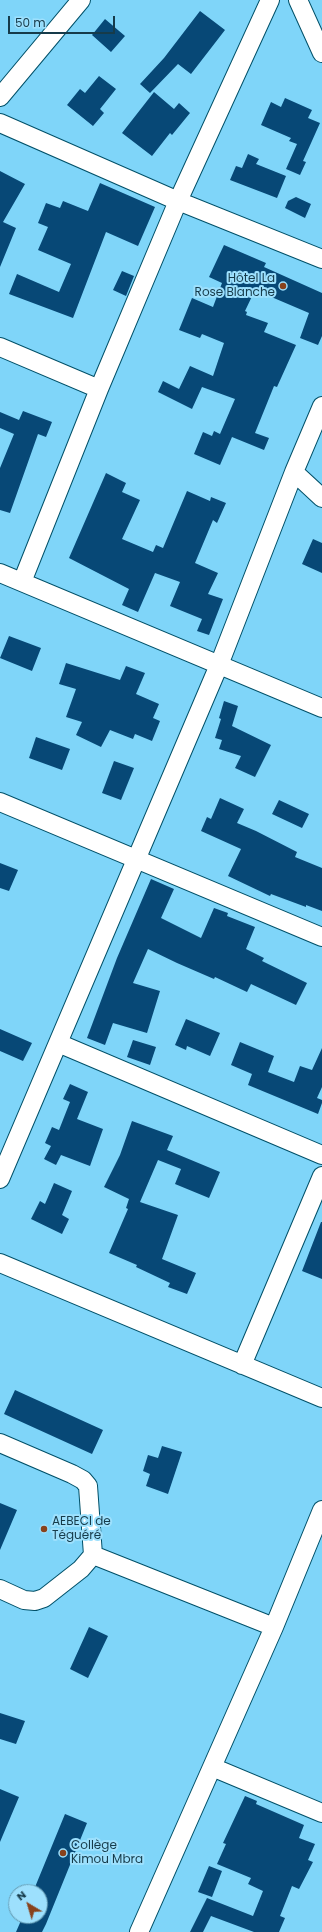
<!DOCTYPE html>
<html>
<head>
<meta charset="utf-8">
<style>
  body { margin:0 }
  #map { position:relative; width:322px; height:1932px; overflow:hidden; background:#7fd5f9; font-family:Poppins,sans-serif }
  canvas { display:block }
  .north { position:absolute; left:8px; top:1884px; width:40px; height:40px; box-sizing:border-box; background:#9de0fd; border:1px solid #679eb5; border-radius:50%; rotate:322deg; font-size:11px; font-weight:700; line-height:16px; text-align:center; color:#163b4a }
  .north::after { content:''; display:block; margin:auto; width:14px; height:18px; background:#88421c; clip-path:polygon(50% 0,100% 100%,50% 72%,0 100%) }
  .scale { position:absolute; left:8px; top:16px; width:107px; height:18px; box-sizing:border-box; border:2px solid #163b4a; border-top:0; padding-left:5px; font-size:12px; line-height:14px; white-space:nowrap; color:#163b4a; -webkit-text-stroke:3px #9de0fd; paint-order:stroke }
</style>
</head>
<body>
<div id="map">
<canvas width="322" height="1932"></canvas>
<div class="north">N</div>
<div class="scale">50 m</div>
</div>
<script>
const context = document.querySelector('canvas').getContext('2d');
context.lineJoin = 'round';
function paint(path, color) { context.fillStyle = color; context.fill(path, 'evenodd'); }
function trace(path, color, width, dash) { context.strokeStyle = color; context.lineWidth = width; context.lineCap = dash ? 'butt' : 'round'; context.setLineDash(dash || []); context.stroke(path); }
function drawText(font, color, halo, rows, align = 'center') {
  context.font = font + ' Poppins,sans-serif'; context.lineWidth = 4; context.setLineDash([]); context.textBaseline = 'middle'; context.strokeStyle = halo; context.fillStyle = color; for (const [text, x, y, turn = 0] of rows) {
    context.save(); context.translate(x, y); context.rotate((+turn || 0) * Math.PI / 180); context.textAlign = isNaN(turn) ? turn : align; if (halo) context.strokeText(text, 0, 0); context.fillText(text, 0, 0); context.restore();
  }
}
paint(new Path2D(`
  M200,11L225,30L191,74L178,64L150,93L140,84L164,58Z
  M105,19L125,36L111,52L92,35Z
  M99,76L116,89L100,109L104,113L93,126L67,105L80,89L85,93Z
  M154,92L174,109L179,103L190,113L172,135L170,133L152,156L122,133Z
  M285,98L312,110L308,118L320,123L303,161L306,162L300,175L286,169L297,144L289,141L291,138L261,125L271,102L281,107Z
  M248,154L259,159L256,164L286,176L277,198L230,180L236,166L242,168Z
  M0,171L25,184L3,222L16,228L0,267Z
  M100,183L155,207L138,246L106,232L73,318L9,294L17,274L59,292L71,264L38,250L48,227L38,223L46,203L60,208L63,201L88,211Z
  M296,197L311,204L305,218L285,208L288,201Z
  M224,245L266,263L264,267L322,293V336L318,345L300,338L309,313L255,290L245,311L247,312L246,315L268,323L264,332L296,345L277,387L274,386L255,433L269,438L264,450L232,437L220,465L194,454L203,432L212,436L214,431L220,434L235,399L202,387L192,409L158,392L163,381L179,389L190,366L213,376L224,343L202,334L200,338L179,330L192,298L213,307L222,283L209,277Z
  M122,271L134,276L126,296L113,290Z
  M23,411L52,422L46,437L38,434L10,513L0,510V468L14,434L0,428V412L19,420Z
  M106,473L126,483L122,492L140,500L122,539L153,552L156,545L163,548L187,491L210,501L211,497L226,503L217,523L213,520L195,563L218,573L208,594L223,599L209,635L197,631L202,619L170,606L180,582L155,573L138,612L122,605L129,589L69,558Z
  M313,539L322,543V573L302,564Z
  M9,636L41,648L32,671L0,658Z
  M66,663L120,680L126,666L145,673L136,694L159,704L153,718L160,721L152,741L135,734L133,739L110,730L101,747L76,735L82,722L66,717L76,689L59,684Z
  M224,701L238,706L232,726L271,745L255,777L235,768L241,756L219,749L222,740L215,738L221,719L219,718Z
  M36,737L70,749L62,770L29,758Z
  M114,761L134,768L121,800L102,793Z
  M220,798L244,809L237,823L256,831L297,852L295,857L322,868V911L306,905V907L271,894L270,896L228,876L241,849L201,831L207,817L211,819Z
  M279,800L309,814L302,828L272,814Z
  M0,863L18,870L9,891L0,888Z
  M151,879L174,889L161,918L201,938L214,908L228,913L227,916L255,927L246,949L264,958L262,961L307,983L296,1005L251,984L247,992L215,977L214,979L177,963L148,949L133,983L160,991L147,1033L113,1023L105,1045L87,1038L117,958Z
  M186,1019L220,1033L210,1056L187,1046L186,1050L175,1045Z
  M0,1029L32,1043L23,1061L0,1051Z
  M133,1040L156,1047L150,1065L127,1057Z
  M240,1042L274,1056L268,1072L294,1082L300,1066L312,1070L322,1048V1087L317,1098L322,1100V1103L318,1114L248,1085L252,1074L231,1065Z
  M70,1084L88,1092L77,1119L103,1129L90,1166L61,1155L56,1165L44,1159L51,1146L45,1143L52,1127L59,1130L70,1102L63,1099Z
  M132,1121L173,1136L167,1150L220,1172L209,1198L175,1184L181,1169L158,1160L140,1202L178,1215L162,1259L196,1273L187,1294L168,1287L170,1283L136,1267L137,1265L109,1253L128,1209L126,1208L129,1199L104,1187L120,1155Z
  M54,1183L72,1191L62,1215L69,1219L62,1234L31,1219L40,1201L45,1204Z
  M321,1222H322V1279L302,1271Z
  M15,1390L103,1430L92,1454L4,1414Z
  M162,1446L182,1452L168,1494L146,1486L150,1474L143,1471L148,1455L158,1458Z
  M0,1503L17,1510L0,1550Z
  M89,1627L108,1636L88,1678L70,1669Z
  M0,1713L25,1721L16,1744L0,1739Z
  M0,1789L19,1797L0,1842Z
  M245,1796L257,1801L256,1804L304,1825L299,1838L315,1844L308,1860L313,1862L299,1889L292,1886L280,1916L285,1918L279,1932H254L211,1916L203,1932H190L207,1898L253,1916L263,1891L248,1884L251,1878L217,1864L226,1844L223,1843Z
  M65,1814L87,1823L46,1924L42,1932H16L23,1916H40V1892H33Z
  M209,1866L222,1871L212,1897L198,1892Z`), '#074876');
const minor = new Path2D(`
  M298,0L322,53
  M0,97L81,0
  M0,123L178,201L322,259
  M0,347L99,389
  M294,472L322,498
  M0,573L322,708
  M22,582L99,389L178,201L270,0
  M0,802L322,937
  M58,1043L322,1155
  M0,1179L219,665L294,472L322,406
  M0,1263L322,1398
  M242,1365L322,1176
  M0,1443L72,1474L83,1480L88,1486L93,1555L274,1627
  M0,1589L24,1600L35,1601L44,1598L81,1569L93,1555
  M212,1767L322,1813
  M139,1932L274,1627L322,1510`);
trace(minor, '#005068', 20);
trace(minor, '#fff', 18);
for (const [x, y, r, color] of [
  [283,286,4,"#88421c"],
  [44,1529,4,"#88421c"],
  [63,1853,4,"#88421c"]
]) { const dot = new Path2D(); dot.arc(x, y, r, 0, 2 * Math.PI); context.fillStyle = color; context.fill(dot); trace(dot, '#9de0fd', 1.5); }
drawText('12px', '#163b4a', '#9de0fd', [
  ["Hôtel La",275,279,"right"],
  ["Rose Blanche",275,293,"right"],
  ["AEBECI de",52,1522],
  ["Téguéré",52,1536],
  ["Collège",71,1846],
  ["Kimou Mbra",71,1860]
], 'left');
</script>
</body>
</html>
